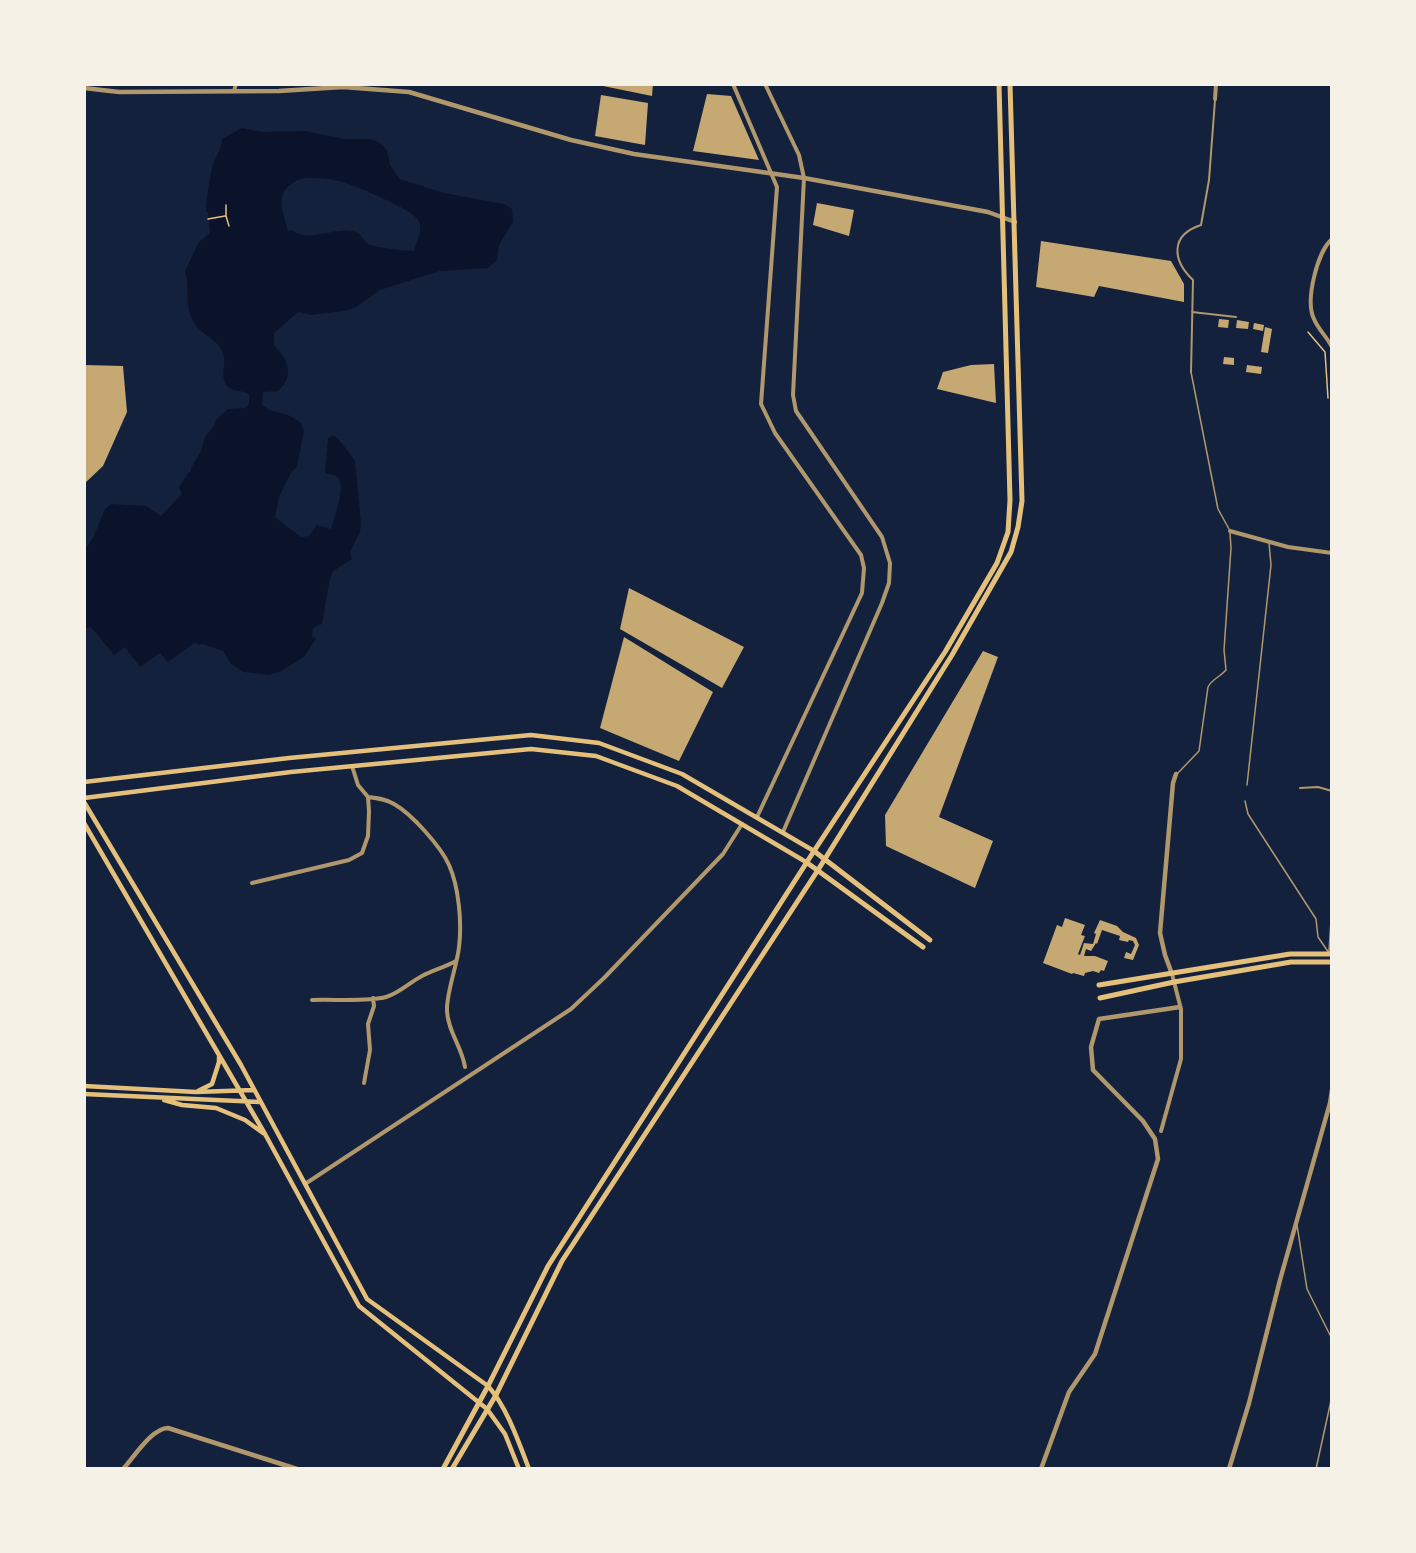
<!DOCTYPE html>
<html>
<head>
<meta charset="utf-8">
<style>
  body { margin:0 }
  #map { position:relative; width:1416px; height:1553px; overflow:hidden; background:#14213d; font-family:"Exo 2",sans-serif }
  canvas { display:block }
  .frame { position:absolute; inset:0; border:86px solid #f6f1e7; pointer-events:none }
</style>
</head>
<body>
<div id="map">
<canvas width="1416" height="1553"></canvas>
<div class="frame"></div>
</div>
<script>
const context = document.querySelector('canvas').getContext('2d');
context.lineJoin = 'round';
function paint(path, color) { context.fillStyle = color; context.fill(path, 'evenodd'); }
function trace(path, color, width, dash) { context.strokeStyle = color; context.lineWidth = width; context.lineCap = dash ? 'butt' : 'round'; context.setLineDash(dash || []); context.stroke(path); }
paint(new Path2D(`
  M242,128L262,132L305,131L344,139H370L379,142L387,150L390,165L400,179L444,193L504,204L512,209L513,222L499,245L497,260L488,268L440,271L380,290L355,308L344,311L311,315L298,312L274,333V345C287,359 296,375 278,391L263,392L262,405L269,410L288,415L295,419L301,423L304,431L297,467L292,471L279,497L275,517L301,537L309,536L317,525L331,529C334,518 345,489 339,479C336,475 330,474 325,473L328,438L334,435L341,442L355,461L361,523L360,532L350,552L352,559L333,571L330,578L322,624L313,628L312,636L316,639L304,657L279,672L269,675L244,672L231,664L223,651L203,644L198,645L196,642L168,662L160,653L140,667L125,647L114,655L90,626L84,630V551L93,538L105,509L111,504L146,506L161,516L182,494L179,487L188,473L191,472V468L201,451L205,437L214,426L216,420L228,409L245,408L249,404V394C242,390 233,392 227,386C219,376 228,363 222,351C215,337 198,334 191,317C185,303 190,286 185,271L199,242L210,233L208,212L206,211C207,194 209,179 214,162C217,154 222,147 222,139ZM304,178C317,178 330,178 342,182C356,186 412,209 418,220C424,231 416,240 414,251C408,251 371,247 368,244C361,239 362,232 351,231C331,228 310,243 292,230L288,231C282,209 272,188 304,178Z`), '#0b132b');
paint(new Path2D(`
  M603,84H653L652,96L603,86Z
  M707,94L731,96L759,160L693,151Z
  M601,95L648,103L645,145L595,136Z
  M817,203L854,210L849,236L813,225Z
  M1041,241L1171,261L1184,284V302L1099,286L1094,297L1036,287Z
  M1219,319L1229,320L1228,328L1218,327Z
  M1237,320L1249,322L1248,329L1236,328Z
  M1254,323L1264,325L1263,331L1253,329Z
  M1265,327L1272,329L1268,353L1261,352Z
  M1224,357L1234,358V365L1223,364Z
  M994,364L996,403L937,389L943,372L971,365Z
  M84,365L123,366L127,412L103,466L84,484Z
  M1247,365L1262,367L1261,374L1246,372Z
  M629,588L744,647L722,688L620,629Z
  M624,637L713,692L679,761L600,728Z
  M983,651L998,657L939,817L993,841L975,888L886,846L885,815Z
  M1065,918L1085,925L1081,935L1085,936L1078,954L1080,955L1084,943L1093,944L1096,934L1094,933L1100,920L1117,926L1123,932L1136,938L1139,945L1133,960L1124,958L1126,952L1131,954L1135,945L1133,941L1129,940L1128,942L1119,940L1120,936L1102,930L1097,944L1096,943L1091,951L1086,949L1084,956H1095L1108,961L1104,971L1101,970L1099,973L1093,971L1085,973L1084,976L1073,973L1072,974L1043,963L1057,925L1062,927Z`), '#c6a872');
trace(new Path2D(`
  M226,205V216L229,226
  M208,219L225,216
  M1308,332L1325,352L1328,398`), '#e5c07b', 1.5);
trace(new Path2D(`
  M1191,372L1218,509L1229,529
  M1177,774L1199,751L1208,687C1212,679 1220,677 1226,670L1224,650L1231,548L1230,533
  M1247,785L1271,565L1269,543
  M1245,801L1248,814L1316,919L1318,937L1329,953
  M1297,1225L1307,1289L1332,1339
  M1316,1469L1332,1396`), '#b1986c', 1.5);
trace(new Path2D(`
  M1192,312L1236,317
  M1191,372L1193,280C1172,260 1170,235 1201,225L1209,180L1215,100
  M1300,788L1318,787L1332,791`), '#b1986c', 2);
trace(new Path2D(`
  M733,84L777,187L761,404L775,433L861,555L864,568L862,593L757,817
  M765,84L799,155L804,178L793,395L796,411L882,537L890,563L889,583L882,603L783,832
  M234,91L236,84
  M1215,99L1216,84
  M1332,239C1317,252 1305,301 1314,319C1318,329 1327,337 1332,347
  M1230,531L1288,547L1332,553
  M368,797C377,798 386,799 394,804C412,814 441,847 449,865C459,887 462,924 459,947C457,966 446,994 447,1011C448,1032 462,1047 465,1067
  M252,883L349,860L362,853L368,836L369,811L368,797L358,785L352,766
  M1330,954L1332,925
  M312,1000C333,999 368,1002 386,997C400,993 410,982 422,976C434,970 445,967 456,961
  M364,1083L370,1050L368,1024L374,1006L373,998
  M1161,1131L1181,1059V1009L1172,974
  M305,1184L571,1009L604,978L723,854L742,824`), '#b1986c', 4);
trace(new Path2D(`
  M84,88L119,92L279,91L343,87L409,92L571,140L634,154L804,178L988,212L1015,222
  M1172,974L1165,955L1160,933L1173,783L1176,774
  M123,1469C134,1457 152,1428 168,1428L297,1469
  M1041,1469L1069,1392L1095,1354L1158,1159L1155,1139L1143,1121L1093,1070L1091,1047L1099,1019L1180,1007
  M1229,1469L1249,1403L1280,1280L1330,1103L1332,1090`), '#b1986c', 4.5);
trace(new Path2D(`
  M84,782L289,758L531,735L599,743L682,774L814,851
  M84,798L291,772L531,749L596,756L677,786L806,862
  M84,802L241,1065L367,1299L488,1386C507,1407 519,1443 529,1469
  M84,823L265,1134L359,1306L487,1409L505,1434L519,1469
  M84,1086L196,1092L254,1090
  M198,1091L212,1084L219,1062V1057
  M84,1094L260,1102
  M164,1100L182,1105L216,1108L245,1120L263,1133`), '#e5c07b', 4.5);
trace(new Path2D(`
  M814,851L930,940
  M806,862L923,947
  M1099,985L1290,954H1332
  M1100,998L1174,982L1291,962H1332
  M443,1469L488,1386L548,1266L814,851L945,652L997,563L1008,532L1010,500L999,84
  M452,1469L496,1395L562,1261L818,870L952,655L1011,552L1018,527L1022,501L1010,84`), '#e5c07b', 5);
</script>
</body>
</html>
